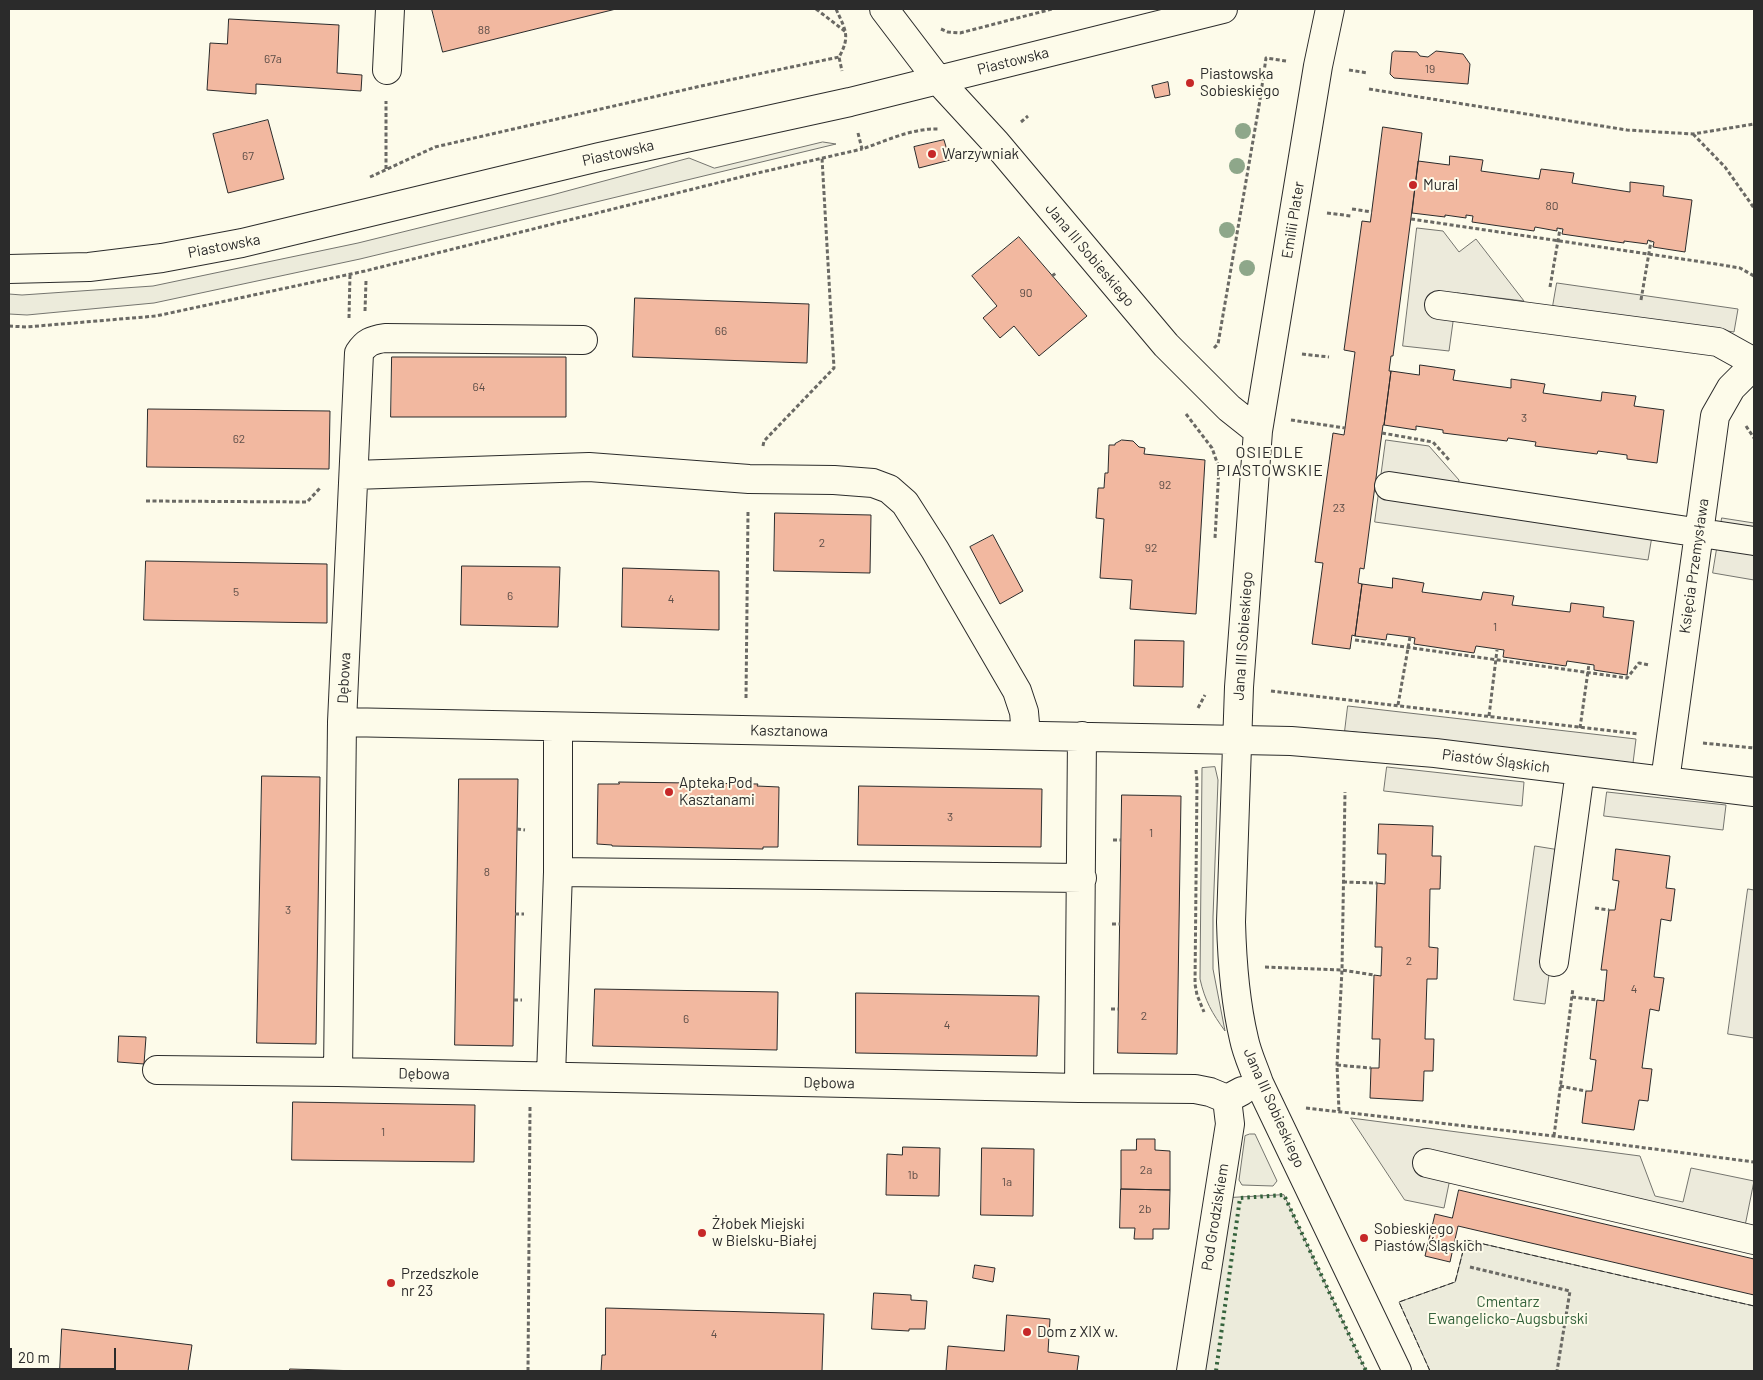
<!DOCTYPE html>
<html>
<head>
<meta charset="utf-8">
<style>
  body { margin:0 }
  #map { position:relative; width:1763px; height:1380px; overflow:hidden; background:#fdfbea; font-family:Barlow,sans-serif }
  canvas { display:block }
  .frame { position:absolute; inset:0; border:10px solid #2b2b2b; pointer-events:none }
  .scale { position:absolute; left:10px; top:1348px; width:106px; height:22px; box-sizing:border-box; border:2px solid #2b2b2b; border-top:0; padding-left:6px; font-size:15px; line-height:18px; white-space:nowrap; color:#2b2b2b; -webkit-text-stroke:4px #fdfbea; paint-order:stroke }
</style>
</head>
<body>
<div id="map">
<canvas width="1763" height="1380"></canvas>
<div class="frame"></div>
<div class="scale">20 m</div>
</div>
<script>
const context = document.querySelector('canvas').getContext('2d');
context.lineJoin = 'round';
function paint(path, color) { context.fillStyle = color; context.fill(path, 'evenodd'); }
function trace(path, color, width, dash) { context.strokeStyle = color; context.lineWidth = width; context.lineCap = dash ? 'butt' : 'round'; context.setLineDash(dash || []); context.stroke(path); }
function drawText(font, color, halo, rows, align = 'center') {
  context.font = font + ' Barlow,sans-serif'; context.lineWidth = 4; context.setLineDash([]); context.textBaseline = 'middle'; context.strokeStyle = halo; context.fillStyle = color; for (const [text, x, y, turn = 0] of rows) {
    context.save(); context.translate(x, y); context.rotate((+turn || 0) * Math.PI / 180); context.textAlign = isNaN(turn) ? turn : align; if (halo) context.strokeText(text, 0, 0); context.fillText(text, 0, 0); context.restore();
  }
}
const green = new Path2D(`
  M823,142L836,144L360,259L154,303L27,315L9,314V294L22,295L153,286L358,243L552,195L689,158L714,168Z
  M1215,767L1218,780L1213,917V969L1225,1031C1212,1013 1205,1001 1200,979L1202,768Z
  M1250,1134H1255L1277,1181L1273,1186L1242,1185L1239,1180L1245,1136Z
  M1284,1195L1366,1371H1202L1228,1198Z
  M1466,1240L1754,1306V1371H1430L1399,1302L1455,1282Z`);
paint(green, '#ecebdb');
trace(green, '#74746e', 1);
const parking = new Path2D(`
  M1417,228L1443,231L1459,252L1476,239L1524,301L1457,293L1449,351L1403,346Z
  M1557,283L1738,309L1734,332L1553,306Z
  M1386,440L1429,446L1459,480L1455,508L1652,536L1648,560L1375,522Z
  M1722,518L1754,523V580L1713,573Z
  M1348,706L1636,739L1633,763L1345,731Z
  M1387,767L1524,782L1522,806L1384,791Z
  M1607,792L1726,805L1723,830L1604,816Z
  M1535,846L1566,851L1545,1004L1514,1000Z
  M1748,889L1754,890V1038L1728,1034Z
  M1351,1118L1640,1156L1655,1196L1683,1202L1691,1168L1754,1181L1744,1231L1453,1164L1444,1208L1405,1200Z`);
paint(parking, '#eceadb');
trace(parking, '#74746e', 1);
const building = new Path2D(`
  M432,9H616L443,52Z
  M229,19L339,25L337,73L362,75L361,91L256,84V94L207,90L210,43L227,44Z
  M1395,51L1417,52L1420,56L1428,57L1436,51L1463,54L1470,64L1468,84L1394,78L1390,74L1392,53Z
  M1168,82L1170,95L1155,98L1152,86Z
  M268,120L284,179L228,193L213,134Z
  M1383,127L1422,133L1393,356H1391L1389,371H1391L1384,425H1383L1364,569L1360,568L1358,583L1362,584L1355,636L1352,635L1350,649L1312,644L1323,563L1315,562L1333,433L1344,435L1345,428L1355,352L1344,350L1362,221L1370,222Z
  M944,140L950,160L919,168L914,147Z
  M1450,156L1483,160L1481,171L1539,179L1541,169L1574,173L1572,183L1630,192V182L1664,186L1663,196L1692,200L1685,252L1653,247L1654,242L1648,240L1647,244L1624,241V243L1562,234L1563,229L1557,228V231L1535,227L1534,231L1472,222L1473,216L1466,215V218L1445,215V217L1412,213L1418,161L1449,165Z
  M1019,237L1087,316L1039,356L1014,326L1000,338L983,318L997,306L972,276Z
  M635,298L809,304L807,363L633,357Z
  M392,357H566V417H391Z
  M1420,365L1455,370L1453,380L1511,388V379L1545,384L1543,393L1601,401L1602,392L1636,396L1634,406L1664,410L1657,463L1627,459V455L1598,451L1597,454L1535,446L1536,442L1508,438L1507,441L1443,433V430L1416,426V430L1384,425L1391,371L1419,375Z
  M148,409L330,411L329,469L147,467Z
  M1122,440L1133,441L1139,447L1145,448L1144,454L1205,460L1196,614L1130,609L1132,580L1100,578L1104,519L1096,518L1098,488H1104L1105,473H1108L1109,445H1115V444Z
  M775,513L871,515L870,573L774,571Z
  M993,535L1023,591L1000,604L970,547Z
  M146,561L327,564V623L144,620Z
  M462,566L560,567L558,627L461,625Z
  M623,568L719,571V630L622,627Z
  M1393,578L1424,583L1422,592L1481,600L1483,592L1514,596L1512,605L1570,612L1571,603L1604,607L1603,617L1634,621L1627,675L1594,670V665L1567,661L1566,666L1503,657L1504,650L1476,646L1474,653L1414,644L1415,638L1410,637L1387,634L1386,640L1355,636L1362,584L1392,588Z
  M1135,640L1184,641L1183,687L1134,686Z
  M262,776L320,777L316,1044L257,1043Z
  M459,779H518L513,1046L455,1045Z
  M619,782L758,784L757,786L779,787L778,847H763V849L612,846V845L597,844L598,784H619Z
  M859,786L1042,789L1041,847L858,845Z
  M1122,795L1181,796L1177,1054L1118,1053Z
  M1379,824L1433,826L1432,856H1441L1440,889H1430L1429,947L1438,948L1437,979H1427L1425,1039H1434L1433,1071H1424L1423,1101L1370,1098L1371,1068H1379L1380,1039H1372L1374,975L1381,976L1382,947H1375L1377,883L1385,884L1386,854H1378Z
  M1616,849L1670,856L1666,888L1675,889L1671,921L1661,919L1654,977L1664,978L1659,1011L1650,1009L1642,1068L1652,1069L1648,1101L1639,1100L1634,1130L1582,1123L1586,1091H1592L1596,1060L1590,1059L1597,1000L1604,1001L1607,970H1601L1609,910H1615L1619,881L1613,880Z
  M595,989L778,992L777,1050L593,1046Z
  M856,993L1039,996L1037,1056L856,1053Z
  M119,1036L146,1037L144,1064L118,1062Z
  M293,1102L475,1105L474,1162L292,1160Z
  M1137,1139H1155V1150L1170,1151V1190L1121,1189V1150H1136Z
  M903,1147L940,1148L939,1196L886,1195L887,1154L902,1155Z
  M982,1148L1034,1149L1033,1216L981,1215Z
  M1121,1189L1170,1190L1169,1229H1153V1239H1134L1135,1228H1120Z
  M1459,1190L1754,1259V1295L1458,1226L1450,1262L1425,1256L1435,1214L1452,1218Z
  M975,1265L995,1268L993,1282L973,1278Z
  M874,1293L911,1295V1300L927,1301L925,1329H909V1331L872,1329Z
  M606,1308L824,1314L822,1371H601L602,1355H605Z
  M1007,1315L1050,1319L1048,1352L1079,1356L1077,1371H946L948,1346L1004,1351Z
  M62,1329L192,1345L188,1371H60Z
  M290,1369L361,1371H290Z`);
paint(building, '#f2b8a0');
trace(building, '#2b2b2b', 1);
const minor = new Path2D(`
  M884,9L938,80L996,143L1166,345L1229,408L1258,431
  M1330,9L1318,66L1258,431L1239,687L1231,922C1232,961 1235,1001 1244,1039C1247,1054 1254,1068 1259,1083L1397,1371
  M387,70L390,9
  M9,269L89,267L162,258L242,243L599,157L850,102L1223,9
  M1439,305L1718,342L1754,362
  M583,340L385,338C372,340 366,342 359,353L342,722L338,1072L1079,1088L1195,1089L1210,1092L1227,1099
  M354,475L589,467L749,479L834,480L873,483L889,489L905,503L935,550L1017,691L1024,712L1026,735
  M1389,486L1754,541
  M342,722L1291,741L1435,753L1754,792
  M1665,781L1715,416L1731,388L1754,365
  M558,872L1082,878
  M1554,962L1580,771
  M157,1070L338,1072
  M551,1076L558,872V727
  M1079,1088L1082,736
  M1427,1163L1754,1240
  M1191,1371L1230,1124L1227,1099L1242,1091`);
trace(minor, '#2b2b2b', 30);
trace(new Path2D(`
  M816,9L846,32
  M836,9C845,29 851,36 839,57L842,71
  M941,29L948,32L960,33L1052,9
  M1349,70L1368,73
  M1369,89L1627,130L1693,134L1754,124
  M1021,122L1028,116
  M858,133L862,149C886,141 912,128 938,129
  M1693,134L1725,167L1754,208
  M386,169V101
  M370,177L435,147L701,86L839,57
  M1352,209L1372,212
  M1327,213L1351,216
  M1411,219L1716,264L1740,268L1754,276
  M1052,276L1056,273
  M1550,287L1560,229
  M1641,300L1651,241
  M365,311L366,281
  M349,318L350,274
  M9,326L26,327L156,316L365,271L749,175L862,149
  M1214,348L1218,344L1260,100L1266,58L1286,61
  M1302,354L1329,357
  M1186,414L1212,448L1219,468L1215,538
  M1291,420L1345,428
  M1746,426L1754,438
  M1382,433L1433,442L1450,461
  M763,446L764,441L834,368L822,158
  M146,501L307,502L320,488
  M1355,640L1627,678L1639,663L1649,665
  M1271,691L1639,734
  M746,698L748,512
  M1398,705L1410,637
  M1198,708L1205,695
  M1489,716L1497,650
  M1580,728L1589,664
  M1703,743L1754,748
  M1196,770L1197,782L1195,984L1197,995L1204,1012
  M517,829L525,830
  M1113,840H1121
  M1343,882L1377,883
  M1595,908L1609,910
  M515,914H524
  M1112,924H1120
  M1265,967L1342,970L1374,975
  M1572,997L1597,1000
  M514,1000H522
  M1111,1009H1118
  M1337,1065L1371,1068
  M1560,1086L1586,1091
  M1306,1108L1554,1136L1754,1162
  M1339,1111L1337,1065L1342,970L1345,792
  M1554,1136L1573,988
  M1470,1267L1570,1291L1557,1371
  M528,1371L530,1107`), '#6a6964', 3, [4, 2.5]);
trace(minor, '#fdfbea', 28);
trace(new Path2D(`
  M1216,1371L1240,1198L1284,1195L1366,1371`), '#34623c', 4, [2.5, 4]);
trace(new Path2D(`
  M1430,1371L1399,1302L1455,1282L1466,1240L1754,1306`), '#2b2b2b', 1, [6, 2.5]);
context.fillStyle = '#8ea78a';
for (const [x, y] of [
  [1243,131],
  [1237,166],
  [1227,230],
  [1247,268]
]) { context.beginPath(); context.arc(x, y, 8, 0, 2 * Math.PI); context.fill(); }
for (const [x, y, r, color] of [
  [1190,83,5,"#c62828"],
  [932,154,5,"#c62828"],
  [1413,185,5,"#c62828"],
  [669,792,5,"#c62828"],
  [702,1233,5,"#c62828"],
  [1364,1238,5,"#c62828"],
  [391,1283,5,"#c62828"],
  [1027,1332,5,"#c62828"]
]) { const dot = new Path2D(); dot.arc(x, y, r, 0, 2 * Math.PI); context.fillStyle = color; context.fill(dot); trace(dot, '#fdfbea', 2); }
drawText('12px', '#5d4e48', null, [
  ["88",484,30],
  ["67a",273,59],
  ["19",1430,69],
  ["67",248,156],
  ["80",1552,206],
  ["90",1026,293],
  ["66",721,331],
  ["64",479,387],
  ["3",1524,418],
  ["62",239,439],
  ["92",1165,485],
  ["23",1339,508],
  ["2",822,543],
  ["92",1151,548],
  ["5",236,592],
  ["6",510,596],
  ["4",671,599],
  ["1",1495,627],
  ["3",950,817],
  ["1",1151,833],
  ["8",487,872],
  ["3",288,910],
  ["2",1409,961],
  ["4",1634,989],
  ["2",1144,1016],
  ["6",686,1019],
  ["4",947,1025],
  ["1",383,1132],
  ["2a",1146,1170],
  ["1b",913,1175],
  ["1a",1007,1182],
  ["2b",1145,1209],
  ["4",714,1334]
]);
drawText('15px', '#2b2b2b', '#fdfbea', [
  ["Piastowska",1013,61,-14],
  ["Piastowska",618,153,-13],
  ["Emilii Plater",1293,220,-81],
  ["Piastowska",224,246,-11],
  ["Jana III Sobieskiego",1090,255,50],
  ["Księcia Przemysława",1694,566,-82],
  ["Jana III Sobieskiego",1243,636,-86],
  ["Dębowa",344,678,-87],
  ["Kasztanowa",789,731,1],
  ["Piastów Śląskich",1496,761,7],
  ["Dębowa",424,1074,1],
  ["Dębowa",829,1083,1],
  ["Jana III Sobieskiego",1274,1108,66],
  ["Pod Grodziskiem",1215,1217,-81]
]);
drawText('15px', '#2b2b2b', '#fdfbea', [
  ["Piastowska",1200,74],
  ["Sobieskiego",1200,91],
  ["Warzywniak",942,154],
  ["Mural",1423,185],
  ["Apteka Pod",679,783],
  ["Kasztanami",679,800],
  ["Żłobek Miejski",712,1224],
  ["w Bielsku-Białej",712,1241],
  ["Sobieskiego",1374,1229],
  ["Piastów Śląskich",1374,1246],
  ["Przedszkole",401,1274],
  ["nr 23",401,1291],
  ["Dom z XIX w.",1037,1332]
], 'left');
drawText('15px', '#34623c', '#fdfbea', [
  ["Cmentarz",1508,1302],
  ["Ewangelicko-Augsburski",1508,1319]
]);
context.letterSpacing = '1px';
drawText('16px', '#2b2b2b', '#fdfbea', [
  ["OSIEDLE",1270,453],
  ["PIASTOWSKIE",1270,471]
]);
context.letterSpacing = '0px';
</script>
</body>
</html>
